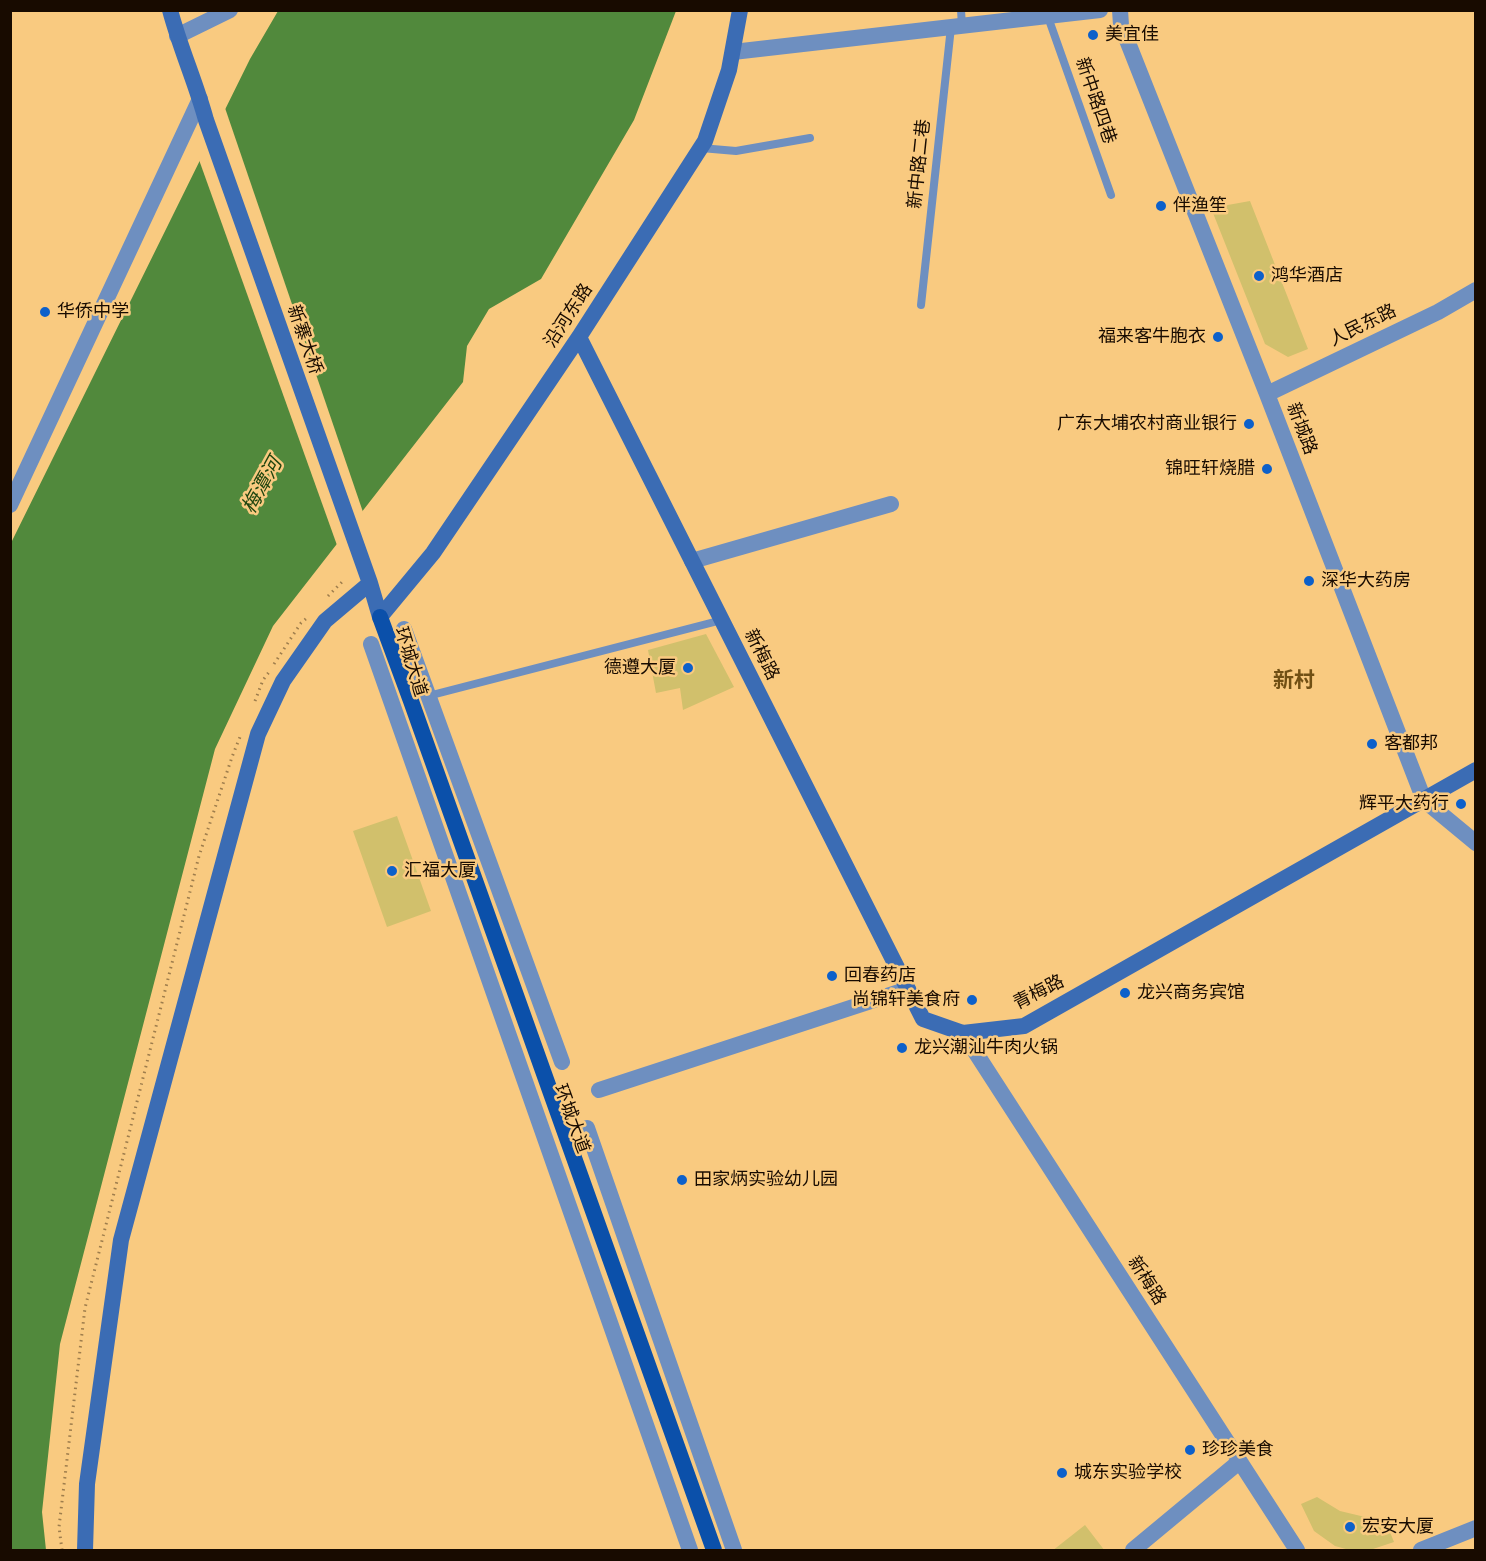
<!DOCTYPE html>
<html>
<head>
<meta charset="utf-8">
<style>
  body { margin:0 }
  #map { position:relative; width:1486px; height:1561px; overflow:hidden; background:#f9ca80; font-family:"DejaVu Sans",sans-serif }
  canvas { display:block }
  .frame { position:absolute; inset:0; border:12px solid #180b00; pointer-events:none }
</style>
</head>
<body>
<div id="map">
<canvas width="1486" height="1561"></canvas>
<div class="frame"></div>
</div>
<script>
const context = document.querySelector('canvas').getContext('2d');
context.lineJoin = 'round';
function paint(path, color) { context.fillStyle = color; context.fill(path, 'evenodd'); }
function trace(path, color, width, dash) { context.strokeStyle = color; context.lineWidth = width; context.lineCap = dash ? 'butt' : 'round'; context.setLineDash(dash || []); context.stroke(path); }
function drawText(font, color, halo, rows, align = 'center') {
  context.font = font + ' "DejaVu Sans","Noto Sans SC",sans-serif'; context.lineWidth = 5; context.setLineDash([]); context.textBaseline = 'middle'; context.strokeStyle = halo; context.fillStyle = color; for (const [text, x, y, turn = 0] of rows) {
    context.save(); context.translate(x, y); context.rotate((+turn || 0) * Math.PI / 180); context.textAlign = isNaN(turn) ? turn : align; if (halo) context.strokeText(text, 0, 0); context.fillText(text, 0, 0); context.restore();
  }
}
paint(new Path2D(`
  M278,11H676L634,120L541,279L489,309L467,346L463,382L273,626L215,749L60,1344L42,1512L46,1550H10V545L250,59Z`), '#51893c');
paint(new Path2D(`
  M224,105L364,515L338,548L198,157Z`), '#f9ca80');
paint(new Path2D(`
  M1250,201L1308,349L1288,357L1265,344L1211,208Z
  M706,634L734,687L683,710L680,688L656,693L648,650Z
  M397,816L431,911L387,927L353,831Z
  M1317,1497L1340,1511L1386,1522L1394,1542L1367,1551H1353L1335,1546L1314,1531L1301,1504Z
  M1085,1525L1105,1551H1052Z`), '#d1c06c');
trace(new Path2D(`
  M328,596L342,582
  M274,664L301,623L309,616
  M255,701L263,680L269,672
  M62,1550L59,1527L85,1308L199,856L232,757L240,737`), '#9e7d4c', 3, [1.5, 4.5]);
trace(new Path2D(`
  M961,10L962,26
  M1048,17L1111,195
  M701,148L736,151L810,138
  M921,305L951,27
  M428,696L722,620`), '#6e8fc0', 8);
trace(new Path2D(`
  M177,36L230,10
  M10,505L200,99
  M692,561L891,504
  M404,629L562,1062
  M371,644L690,1550
  M963,1033L1297,1550
  M587,1128L734,1550
  M1133,1550L1239,1462
  M1421,1550L1476,1528`), '#6e8fc0', 16);
trace(new Path2D(`
  M1120,10L1121,25L1267,394L1424,800L1476,843
  M733,52L1100,10
  M1267,394L1438,312L1476,290
  M599,1090L908,989`), '#6e8fc0', 16);
trace(new Path2D(`
  M170,10C180,48 196,83 206,120L370,583L380,617
  M579,337L923,1019L963,1033L1024,1026L1476,770
  M380,617L433,553L579,337L705,141L729,70L740,10
  M85,1550L87,1484L121,1240L258,734L283,681L325,621L370,583`), '#3b6cb4', 16);
trace(new Path2D(`
  M380,617L411,701L714,1550`), '#0b50aa', 16);
for (const [x, y, r, color] of [
  [1093,35,6,"#0d60ca"],
  [1161,206,6,"#0d60ca"],
  [1259,276,6,"#0d60ca"],
  [45,312,6,"#0d60ca"],
  [1218,337,6,"#0d60ca"],
  [1249,424,6,"#0d60ca"],
  [1267,469,6,"#0d60ca"],
  [1309,581,6,"#0d60ca"],
  [688,668,6,"#0d60ca"],
  [1372,744,6,"#0d60ca"],
  [1461,804,6,"#0d60ca"],
  [392,871,6,"#0d60ca"],
  [832,976,6,"#0d60ca"],
  [1125,993,6,"#0d60ca"],
  [972,1000,6,"#0d60ca"],
  [902,1048,6,"#0d60ca"],
  [682,1180,6,"#0d60ca"],
  [1190,1450,6,"#0d60ca"],
  [1062,1473,6,"#0d60ca"],
  [1350,1527,6,"#0d60ca"]
]) { const dot = new Path2D(); dot.arc(x, y, r, 0, 2 * Math.PI); context.fillStyle = color; context.fill(dot); trace(dot, '#f9ca80', 2); }
drawText('18px', '#180b00', '#f9ca80', [
  ["美宜佳",1105,35],
  ["伴渔笙",1173,206],
  ["鸿华酒店",1271,276],
  ["华侨中学",57,312],
  ["福来客牛胞衣",1206,337,"right"],
  ["广东大埔农村商业银行",1237,424,"right"],
  ["锦旺轩烧腊",1255,469,"right"],
  ["深华大药房",1321,581],
  ["德遵大厦",676,668,"right"],
  ["客都邦",1384,744],
  ["辉平大药行",1449,804,"right"],
  ["汇福大厦",404,871],
  ["回春药店",844,976],
  ["龙兴商务宾馆",1137,993],
  ["尚锦轩美食府",960,1000,"right"],
  ["龙兴潮汕牛肉火锅",914,1048],
  ["田家炳实验幼儿园",694,1180],
  ["珍珍美食",1202,1450],
  ["城东实验学校",1074,1473],
  ["宏安大厦",1362,1527]
], 'left');
drawText('18px', '#180b00', '#f9ca80', [
  ["新中路四巷",1095,101,71],
  ["新中路二巷",920,164,-84],
  ["沿河东路",569,316,-57],
  ["人民东路",1363,326,-26],
  ["新寨大桥",304,340,71],
  ["新城路",1301,429,69],
  ["新梅路",761,655,63],
  ["环城大道",410,662,73],
  ["青梅路",1039,993,-27],
  ["环城大道",571,1119,70],
  ["新梅路",1146,1281,57]
]);
drawText('italic 20px', '#1f450f', '#f9ca80', [
  ["梅潭河",263,486,-61]
]);
drawText('bold 21px', '#715014', '#f9ca80', [
  ["新村",1294,682]
]);
</script>
</body>
</html>
